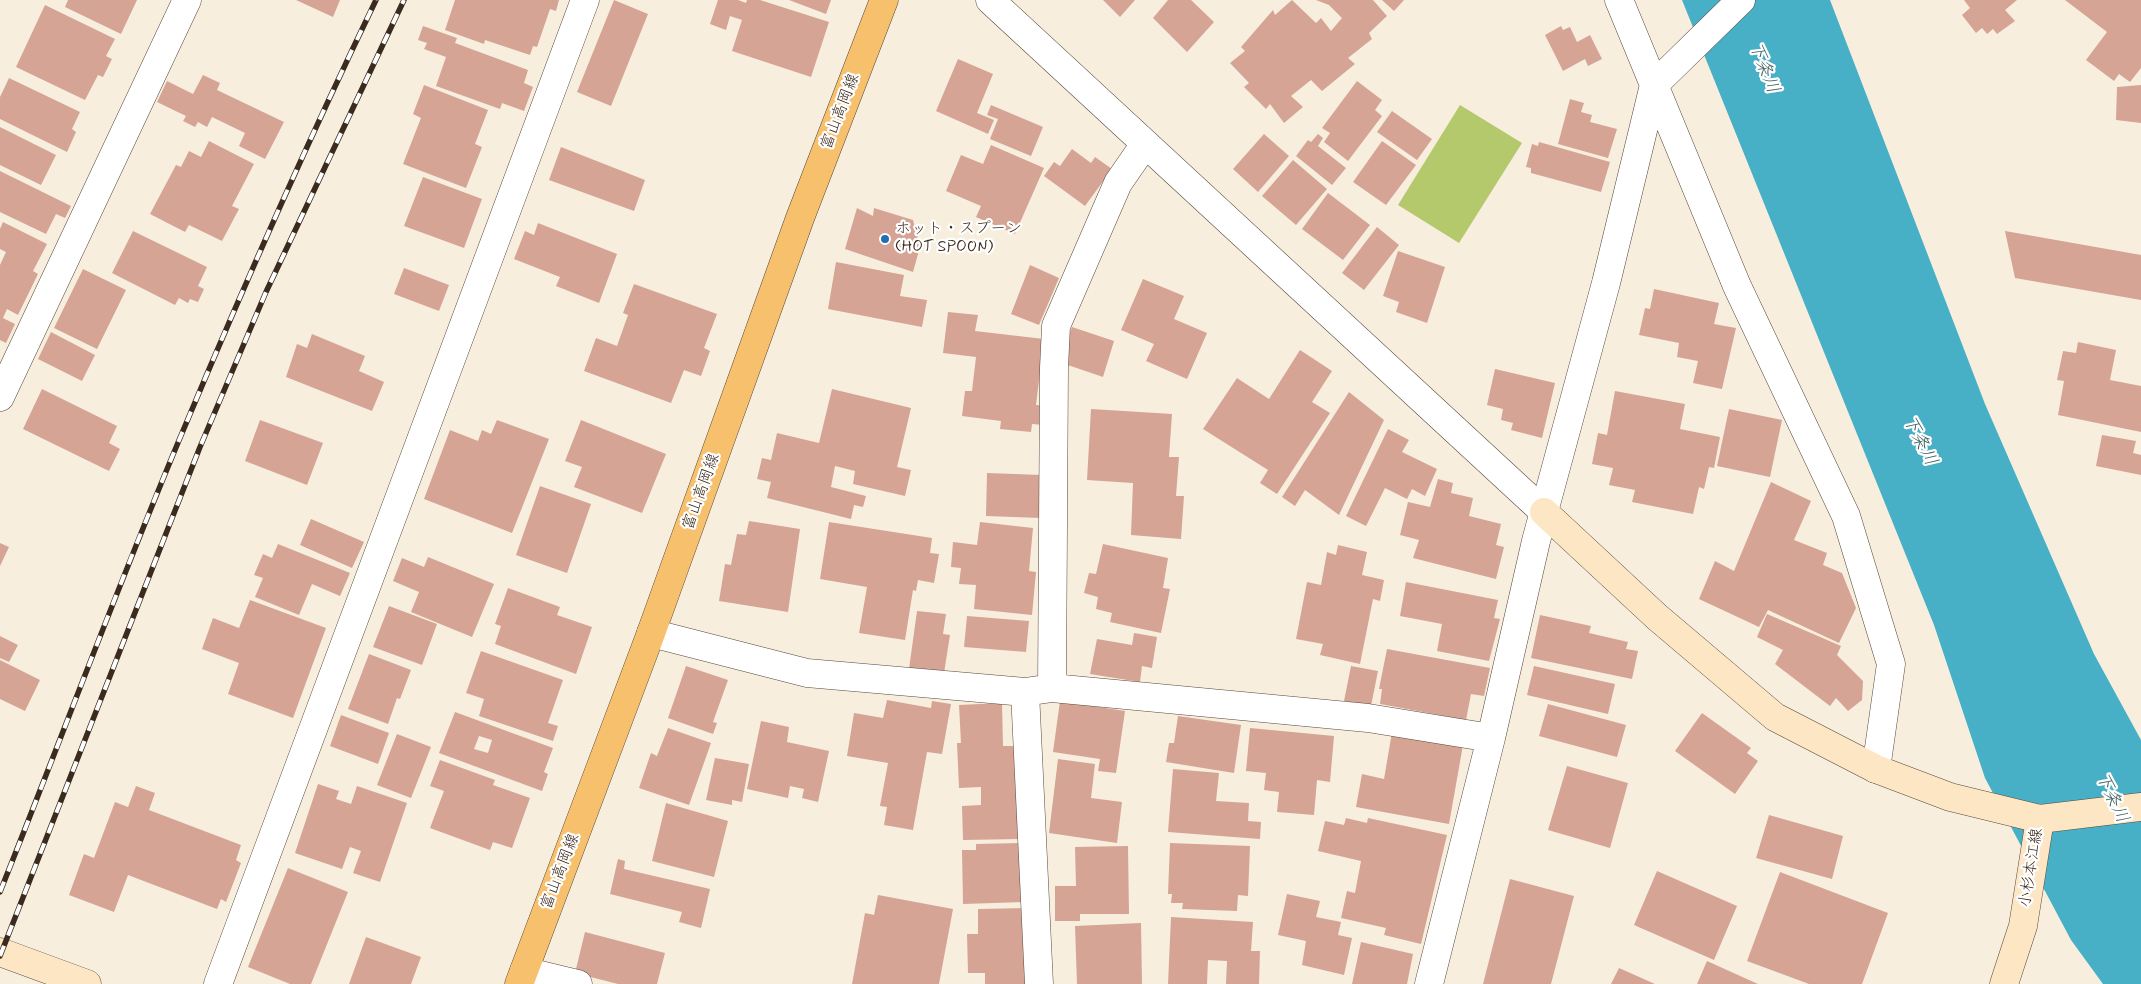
<!DOCTYPE html>
<html>
<head>
<meta charset="utf-8">
<style>
  body { margin:0 }
  canvas { display:block; background:#f7eede }
</style>
</head>
<body>
<canvas width="2141" height="984"></canvas>
<script>
const context = document.querySelector('canvas').getContext('2d');
context.lineJoin = 'round';
function paint(path, color) { context.fillStyle = color; context.fill(path, 'evenodd'); }
function trace(path, color, width, dash) { context.strokeStyle = color; context.lineWidth = width; context.lineCap = dash ? 'butt' : 'round'; context.setLineDash(dash || []); context.stroke(path); }
function drawText(font, color, halo, rows, align = 'center') {
  context.font = font + ' Mynerve,"Klee One",sans-serif'; context.lineWidth = 4.5; context.setLineDash([]); context.textBaseline = 'middle'; context.strokeStyle = halo; context.fillStyle = color; for (const [text, x, y, turn = 0] of rows) {
    context.save(); context.translate(x, y); context.rotate((+turn || 0) * Math.PI / 180); context.textAlign = isNaN(turn) ? turn : align; if (halo) context.strokeText(text, 0, 0); context.fillText(text, 0, 0); context.restore();
  }
}
paint(new Path2D(`
  M1460,105L1522,143L1459,243L1398,205Z`), '#b4c86c');
paint(new Path2D(`
  M1682,0H1830L1985,404L2094,654L2141,740V984H2103L2071,940L1985,778L1934,625Z`), '#47b0c6');
paint(new Path2D(`
  M68,0H137L121,34L65,7Z
  M296,0H340L333,17Z
  M455,0H559L556,11L550,9L537,47L533,46L530,55L485,40L484,44L445,30Z
  M614,0L648,14L611,106L577,92Z
  M718,0H738L746,3L747,0H760L829,22L811,77L732,51L742,20L730,16L726,30L710,24Z
  M789,0H831L826,14Z
  M1103,0H1135L1120,17Z
  M1168,0H1191L1214,22L1187,52L1153,18Z
  M1292,0L1316,23L1321,18L1331,31L1342,18L1329,5L1316,0H1373L1387,16L1369,33L1372,39L1348,58L1355,64L1322,91L1311,80L1291,96L1303,107L1284,123L1270,104L1266,109L1244,87L1249,83L1230,63L1245,51L1241,47L1273,10L1275,15Z
  M1382,0H1404L1394,11Z
  M1964,0H2017L2005,10L2015,21L1997,34L1993,29L1987,34L1982,28L1976,33L1962,15L1970,8Z
  M2065,0H2141V68L2130,82L2119,74L2114,81L2086,60L2107,32Z
  M45,5L115,39L106,56L112,59L103,77L98,75L85,100L16,67Z
  M423,26L457,38L455,43L528,70L524,83L533,87L524,111L502,103L500,109L436,86L446,57L424,49L427,43L418,40Z
  M1561,26L1563,30L1570,27L1577,42L1590,35L1602,59L1588,66L1585,59L1563,71L1545,35Z
  M958,59L993,74L977,113L994,120L988,134L936,111Z
  M203,75L220,83L217,90L284,122L265,159L239,146L245,133L212,117L207,127L198,122L195,127L183,121L186,116L157,102L167,81L193,94Z
  M9,78L80,112L72,129L76,132L67,152L0,119V97Z
  M1357,81L1382,100L1375,110L1382,116L1348,161L1324,142L1330,133L1322,128Z
  M424,85L488,110L475,144L482,147L466,188L403,164L421,118L413,114Z
  M2141,85V123L2116,120L2117,87Z
  M1570,99L1584,103L1581,112L1592,115L1590,122L1617,129L1608,158L1558,144Z
  M991,105L1043,127L1031,156L990,139L998,119L987,115Z
  M1392,111L1432,139L1417,160L1377,132Z
  M0,127L56,155L41,185L0,165Z
  M1264,134L1289,156L1258,192L1233,169Z
  M1318,134L1323,138L1318,146L1346,168L1332,185L1296,156L1308,140L1311,142Z
  M209,141L254,164L232,206L239,209L222,241L189,225L185,232L150,214L176,165L181,167L189,151L201,157Z
  M1382,141L1416,165L1386,205L1353,182Z
  M1539,142L1610,162L1601,192L1531,173V168L1526,167L1532,144L1538,146Z
  M991,145L1044,168L1015,234L976,217L981,206L946,191L961,155L983,164Z
  M561,147L645,180L634,211L549,180Z
  M1072,149L1091,163L1095,157L1112,169L1085,206L1044,176L1054,162L1060,166Z
  M1293,160L1327,189L1296,225L1262,196Z
  M0,171L71,206L65,218L56,214L46,234L0,212Z
  M423,177L482,199L464,248L404,226Z
  M1328,193L1370,225L1343,260L1302,229Z
  M857,208L873,216L874,208L913,220L920,247L913,272L845,249Z
  M3,222L47,244L33,271L38,274L18,315L7,309L3,318L15,324L6,343L0,340V265L6,252L0,249V229Z
  M538,223L617,254L599,303L556,286L560,277L514,259L525,231L534,235Z
  M1377,227L1399,245L1364,290L1342,273Z
  M133,231L207,267L198,286L204,289L198,302L190,299L188,303L179,298L175,305L112,273Z
  M2005,231L2141,255V300L2015,278Z
  M1398,251L1445,267L1427,323L1396,312L1399,302L1383,296Z
  M836,262L904,275L900,296L927,300L922,327L828,309Z
  M1030,265L1059,278L1039,325L1011,314Z
  M404,268L449,285L439,311L394,294Z
  M83,269L126,290L97,349L54,328Z
  M1143,279L1184,296L1174,319L1207,333L1187,379L1146,361L1154,344L1121,330Z
  M634,284L717,314L704,348L710,351L701,376L684,370L671,403L584,371L596,338L617,346L628,315L623,313Z
  M1654,289L1719,303L1714,324L1736,328L1722,389L1693,383L1698,361L1677,357L1679,343L1639,335L1645,308L1650,309Z
  M948,312L978,315L975,331L1044,339L1036,405L1047,406L1044,425L1032,424L1031,432L1000,429L1001,421L962,416L965,391H972L976,357L943,353Z
  M1072,327L1114,341L1103,377L1059,362Z
  M51,332L95,355L82,381L38,359Z
  M312,334L365,356L359,371L384,382L372,411L286,377L297,344L307,348Z
  M2078,342L2116,350L2110,380L2141,386V432L2058,415L2064,381L2057,380L2063,351L2076,353Z
  M1300,350L1332,371L1312,402L1330,413L1277,494L1260,483L1268,470L1203,429L1237,378L1269,399Z
  M1495,369L1555,383L1542,438L1511,430L1513,423L1501,420L1503,409L1487,405Z
  M42,389L117,426L109,443L120,449L109,471L23,429Z
  M832,389L911,408L897,467L911,470L905,496L853,484L855,471L835,466L831,487L866,496L863,507L854,505L851,519L767,498L771,482L757,479L762,458L771,460L777,433L819,443Z
  M1615,391L1685,404L1680,429L1720,437L1714,468L1709,467L1704,489L1699,487L1693,514L1632,502L1635,490L1609,485L1613,468L1592,464L1598,433L1607,435Z
  M1349,392L1384,420L1339,515L1305,490L1295,506L1282,497Z
  M1091,409L1172,414L1169,457H1179L1176,496H1184L1181,539L1131,535L1133,483L1087,480Z
  M1729,409L1782,420L1770,477L1717,466Z
  M260,420L323,443L307,485L245,461Z
  M497,420L549,439L512,533L424,499L450,430L478,441L482,430L491,434Z
  M581,420L666,454L642,513L574,487L582,467L565,461Z
  M1388,429L1409,440L1402,452L1437,469L1425,496L1412,489L1407,499L1385,488L1366,526L1346,516Z
  M2102,435L2136,441L2133,453L2141,455V475L2096,466Z
  M987,473L1042,475L1041,518L986,516Z
  M1438,479L1453,483L1451,493L1473,498L1469,516L1501,524L1496,545L1504,547L1496,579L1413,558L1419,540L1400,535L1408,502L1430,507Z
  M1771,482L1811,501L1794,540L1827,553L1823,565L1842,573L1856,608L1839,643L1768,610L1759,627L1699,599L1715,561L1734,571Z
  M540,486L591,504L567,573L516,555Z
  M311,519L364,542L352,568L300,545Z
  M749,521L800,529L788,612L719,601L725,564L731,565L737,534L746,535Z
  M829,522L932,538L930,553L939,554L934,583L918,580L916,591L913,590L905,640L859,633L867,587L820,579Z
  M980,522L1033,528L1029,571L1036,572L1032,615L974,609L976,585L959,584L961,568L951,567L953,542L977,545Z
  M0,543L9,547L0,566Z
  M278,544L350,573L340,596L312,584L299,615L255,597L263,578L254,575L263,554L272,558Z
  M1103,544L1168,558L1163,588L1170,589L1161,633L1110,622L1112,613L1096,609L1098,597L1084,593L1089,573L1096,574Z
  M1338,545L1367,552L1362,575L1384,580L1380,601L1373,599L1360,664L1320,655L1323,644L1296,639L1307,582L1321,585L1327,552L1336,555Z
  M428,557L494,584L472,637L411,612L419,592L393,581L402,558L424,567Z
  M1406,582L1498,600L1494,618L1500,619L1489,661L1437,651L1442,624L1400,616Z
  M508,588L560,607L557,615L592,627L576,674L495,644L501,626L495,624Z
  M250,600L326,628L293,718L228,694L239,663L202,649L213,618L239,628Z
  M389,606L437,624L422,665L373,647Z
  M917,611L946,614L943,634L950,635L944,673L909,669Z
  M1767,614L1841,646L1837,655L1863,681L1862,700L1848,711L1836,698L1830,706L1775,664L1783,650L1757,637Z
  M1540,615L1591,626L1589,633L1628,642L1626,649L1638,651L1632,679L1531,658Z
  M967,616L1029,621L1026,652L964,647Z
  M1134,633L1157,637L1152,668L1142,666L1140,682L1090,674L1097,639L1132,645Z
  M0,636L18,645L9,662L0,658Z
  M1387,649L1490,668L1484,696L1471,694L1466,720L1380,704L1382,689H1379Z
  M481,651L563,680L548,723L558,726L553,741L479,716L484,699L466,693Z
  M369,654L411,670L400,699L397,698L388,724L348,709Z
  M0,660L40,680L25,711L0,699Z
  M686,666L728,680L713,722L717,723L713,734L668,718Z
  M1351,666L1378,671L1371,706L1344,701Z
  M1534,666L1615,684L1608,714L1527,695Z
  M887,700L931,708L932,701L951,704L942,754L927,752L913,830L884,825L887,807L880,806L888,763L847,756L854,713L883,718Z
  M1060,701L1125,711L1116,773L1098,771L1100,759L1053,752Z
  M1002,703L1003,746H1018L1020,839L963,840L962,806L981,805V787L959,788L957,743H961L959,705Z
  M1548,704L1626,725L1617,757L1539,736Z
  M455,712L553,748L544,772L548,774L542,791L439,753ZM479,736L492,740L488,753L474,749Z
  M1702,713L1751,748L1747,753L1758,761L1735,794L1675,751Z
  M341,715L389,733L378,764L330,746Z
  M1178,716L1241,725L1234,773L1166,762L1169,743H1174Z
  M761,721L789,727L787,742L829,751L818,802L802,798L804,789L790,786L788,798L747,789Z
  M668,728L711,743L689,805L639,788L651,753L657,756Z
  M1250,728L1334,736L1330,782L1317,780L1314,815L1277,812L1279,792L1264,790L1266,773L1246,771Z
  M1392,732L1463,745L1449,824L1356,807L1362,774L1384,779Z
  M397,734L431,747L411,798L377,785Z
  M715,758L749,764L742,802L732,800V805L706,800Z
  M1058,759L1095,764L1091,798L1122,802L1117,843L1049,833Z
  M440,760L495,780L493,785L530,798L512,848L493,842L490,850L430,828L444,791L430,786Z
  M1567,766L1628,783L1610,848L1548,830Z
  M1173,769L1219,773L1216,801L1249,803L1248,821L1261,822L1260,839L1168,832Z
  M318,784L339,791L336,799L351,804L357,786L407,803L380,882L353,873L361,851L350,847L342,869L295,853Z
  M136,786L155,793L149,810L241,845L236,860L241,863L226,902L221,899L217,909L128,875L114,912L69,895L84,854L94,858L115,802L128,807Z
  M666,803L728,821L714,877L652,861Z
  M1769,815L1843,836L1832,879L1756,858Z
  M1346,818L1367,823L1368,818L1447,835L1421,944L1384,935L1386,928L1341,918L1347,891L1355,893L1361,861L1318,851L1325,821L1344,825Z
  M1021,843L1024,902L963,904L962,850H976V844Z
  M1170,843L1250,846L1248,896L1238,895L1237,911L1182,909L1183,903H1171L1172,894H1168Z
  M1128,846L1129,914H1080V921H1055V886H1076L1075,847Z
  M618,859L625,861L624,869L710,889L701,928L679,922L682,912L610,894Z
  M288,868L348,892L311,984H290L248,967Z
  M1657,871L1737,906L1714,960L1634,925Z
  M1780,872L1888,913L1862,984H1809L1747,961Z
  M1510,879L1574,896L1551,984H1483Z
  M1287,894L1320,901L1316,917L1341,922L1338,935L1352,938L1344,975L1302,965L1306,941L1278,935Z
  M878,895L953,909L939,984H852L865,913L874,915Z
  M1028,908L1030,984H985V973H968L967,934H978V909Z
  M1171,917L1253,922L1251,951H1260L1259,984H1226L1227,961L1208,960L1207,984H1168Z
  M1141,923L1142,984H1077L1075,926Z
  M585,932L665,953L657,984H618L575,973Z
  M366,937L421,957L411,984H349Z
  M1361,942L1413,954L1407,984H1352Z
  M1707,961L1758,984H1697Z
  M1619,968L1655,984H1611Z`), '#d6a495');
const street = new Path2D(`
  M990,0L1544,512
  M1619,0L1737,286L1846,516L1891,664L1876,769
  M0,397L187,0
  M651,633L807,673L1025,692L1052,688L1368,718L1491,738
  M1052,688L1054,368L1056,326L1118,183L1145,144
  M1025,692L1039,984
  M524,971L578,984
  M218,984L585,0
  M1429,984L1491,738L1536,541L1606,283L1654,85L1741,0`);
const secondary = new Path2D(`
  M1544,512L1657,617L1775,717L1876,769L1950,797L2040,819L2141,807
  M0,952L87,984
  M2004,984L2023,926L2040,819`);
const primary = new Path2D(`
  M519,984L651,633L800,218L884,0`);
trace(street, '#57473b', 29);
trace(secondary, '#57473b', 29);
trace(primary, '#57473b', 29);
trace(street, '#fff', 28);
trace(secondary, '#fce6c4', 28);
trace(primary, '#f7c06c', 28);
const rail = new Path2D(`
  M0,892C62,737 120,580 185,426C245,283 308,141 376,0
  M0,956L200,447L266,292L404,0`);
trace(rail, '#3b2a1e', 5.5);
trace(rail, '#fff', 4, [11]);
for (const [x, y, r, color] of [
  [885,239,5,"#1f6fb2"]
]) { const dot = new Path2D(); dot.arc(x, y, r, 0, 2 * Math.PI); context.fillStyle = color; context.fill(dot); trace(dot, '#fff', 2); }
drawText('16px', '#3b2a1e', '#fff', [
  ["富山高岡線",841,112,-69],
  ["富山高岡線",702,492,-70],
  ["小杉本江線",2032,868,-81],
  ["富山高岡線",561,872,-69]
]);
drawText('16px', '#3b2a1e', '#fff', [
  ["ホット・スプーン",895,230],
  ["(HOT SPOON)",895,248]
], 'left');
drawText('italic 18px', '#406061', '#fff', [
  ["下条川",1763,68,68],
  ["下条川",1919,441,63],
  ["下条川",2111,798,65]
]);
</script>
</body>
</html>
